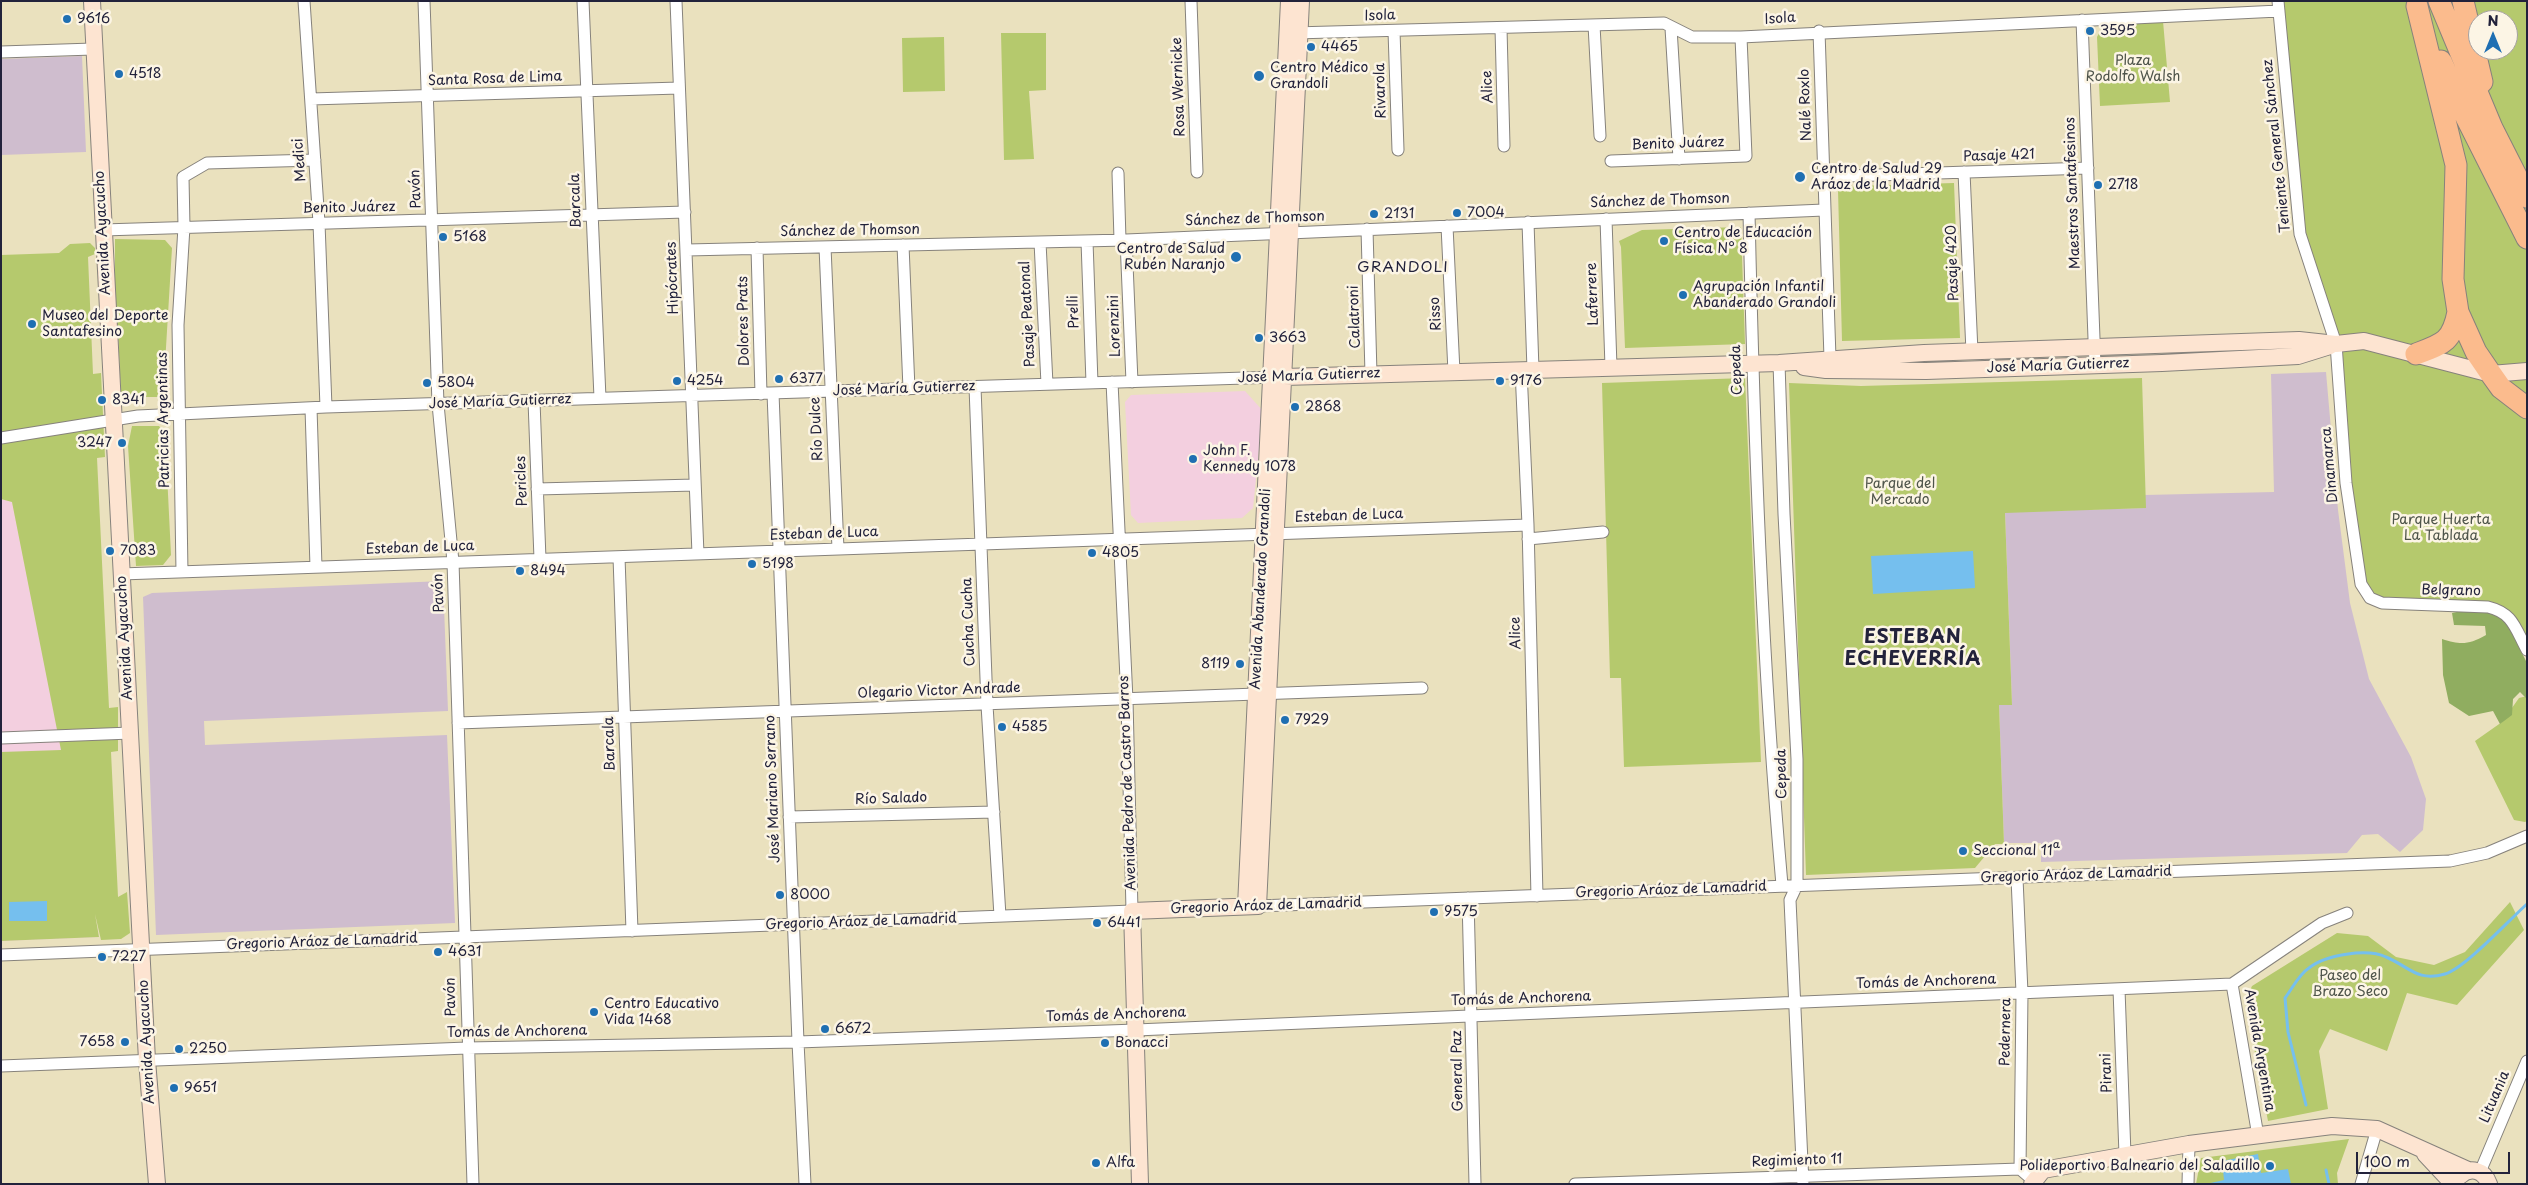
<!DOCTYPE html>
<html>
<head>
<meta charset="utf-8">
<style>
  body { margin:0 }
  #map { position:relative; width:2528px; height:1185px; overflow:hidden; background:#eae1be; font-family:"Playpen Sans",sans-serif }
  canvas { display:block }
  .frame { position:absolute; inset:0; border:2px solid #22223b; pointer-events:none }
  .north { position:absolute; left:2468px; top:10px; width:50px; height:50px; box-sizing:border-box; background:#fcf5e5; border:1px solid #a5a1a1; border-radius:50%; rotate:0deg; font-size:14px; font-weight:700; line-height:20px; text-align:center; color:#22223b }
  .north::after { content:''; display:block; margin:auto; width:18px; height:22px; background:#1f6fb2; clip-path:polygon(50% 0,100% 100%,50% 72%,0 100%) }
  .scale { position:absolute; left:2356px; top:1152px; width:154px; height:22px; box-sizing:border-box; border:2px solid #22223b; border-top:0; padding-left:6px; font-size:15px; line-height:18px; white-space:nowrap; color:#22223b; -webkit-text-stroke:4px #fcf5e5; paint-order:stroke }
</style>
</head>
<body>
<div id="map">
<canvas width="2528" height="1185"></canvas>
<div class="frame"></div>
<div class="north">N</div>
<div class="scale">100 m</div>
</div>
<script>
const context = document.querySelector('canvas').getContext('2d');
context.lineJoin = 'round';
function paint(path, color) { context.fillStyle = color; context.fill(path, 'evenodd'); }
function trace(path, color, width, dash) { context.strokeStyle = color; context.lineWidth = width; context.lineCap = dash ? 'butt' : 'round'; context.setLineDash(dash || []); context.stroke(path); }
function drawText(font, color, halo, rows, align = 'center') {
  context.font = font + ' "Playpen Sans",sans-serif'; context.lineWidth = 5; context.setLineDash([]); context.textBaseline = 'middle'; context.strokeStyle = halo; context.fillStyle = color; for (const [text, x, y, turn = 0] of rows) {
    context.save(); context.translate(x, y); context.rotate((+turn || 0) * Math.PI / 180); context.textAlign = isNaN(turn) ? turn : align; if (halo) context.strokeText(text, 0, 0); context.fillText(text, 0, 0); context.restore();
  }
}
paint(new Path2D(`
  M1245,391L1263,411L1253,508L1242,518L1138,523L1131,515L1125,402L1131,395Z
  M1,499L12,502L99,937L1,941Z`), '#f3cfdf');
paint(new Path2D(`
  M82,56L86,152L1,155V59Z
  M2326,372L2338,510L2350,603L2369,679L2411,757L2426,799L2423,830L2400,852L2378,834L2362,835L2347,853L2041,862V843H2004L1999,705L2012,704L2005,512L2145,508V495L2274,492L2271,374Z
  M443,581L448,711L204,721L205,745L447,735L455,923L156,935L143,597L152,593Z`), '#cfbdce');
paint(new Path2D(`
  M2278,1H2527V650L2501,610L2382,603L2361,584L2336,344L2300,234ZM2478,20H2508V50H2478Z
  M2163,21L2170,102L2100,106L2097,37L2104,23Z
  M1001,33H1046V90L1029,91L1034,159L1004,160Z
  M944,37L945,91L903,92L902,38Z
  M1954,183L1960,338L1842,341L1838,190L1856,186Z
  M1741,227L1745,344L1625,348L1621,247L1619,241L1642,230Z
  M115,239L165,240L172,248L163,397H121L118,330L115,325Z
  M90,243L95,248V254L88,257L93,374L101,373L105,457L97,458L109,708L118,707V751L111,752L118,897L127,892L130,933L121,939L101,940L95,914L99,937L1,941V752L61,750L12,502L1,499V255L59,253L70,244Z
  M1745,378L1761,762L1624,767L1621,678H1610L1602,383Z
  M2142,378L2146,508L2005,513L2012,705H1999L2004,844H1995L1975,868L1806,875L1789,383L1861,386Z
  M132,426H159L165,433L171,555L163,565L136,566L128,446Z
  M2527,696V821L2525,822L2514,820L2475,741L2502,722L2519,698Z
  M2510,902L2524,930L2457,1005L2407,993L2387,1051L2330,1029L2319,1051L2328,1109L2268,1121L2245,1001L2252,986L2337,933L2368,936L2396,957L2434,965L2465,952Z
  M2349,1139L2337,1173L2338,1184H2196L2201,1158Z`), '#b5c96d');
paint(new Path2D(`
  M2466,610L2490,612L2506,621L2527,663V699L2520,692L2513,699L2512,715L2500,724L2493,711L2469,716L2449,703L2443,675L2442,639C2461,645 2468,645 2486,635L2485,626L2454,625L2452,613Z`), '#90ad60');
paint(new Path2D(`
  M1973,551L1975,588L1873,594L1871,556Z
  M47,901V921H9V902Z
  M2258,1154L2261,1173L2288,1169L2291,1184H2206L2224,1180L2222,1161Z`), '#75bfee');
trace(new Path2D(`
  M2306,1105L2288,1032L2285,998C2292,989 2299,974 2309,968C2325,955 2367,948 2386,957C2410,967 2417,982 2445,974C2465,968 2509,920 2527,904
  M2326,1170L2329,1184`), '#75bfee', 3);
const street = new Path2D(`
  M304,1L319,223L326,407
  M424,1L438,404L453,562L473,1184
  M583,1L600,398
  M676,1L698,554
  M1191,1L1197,172
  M2278,1L2300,234L2336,344L2346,483L2361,584L2370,598L2382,603L2488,607C2513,613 2515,628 2527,650
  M2082,20L2095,365
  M1594,25L1600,136
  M1501,28L1504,146
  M1671,28L1679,159
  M1394,31L1398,150
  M1819,31L1830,358
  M1294,33L1664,23L1692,37H1741L2279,11
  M1,52L93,49
  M311,99L679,88
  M1611,161L1746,156L1741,37
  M1964,172L1972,352
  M1118,173L1120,240
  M1823,183L1848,176L2088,168
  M1749,213C1754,437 1762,661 1782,885
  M1606,219L1611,367
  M1528,222L1533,370
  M1447,226L1454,372
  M1367,229L1371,374
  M103,230L685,212
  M1126,240L1132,382
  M1087,241L1092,383
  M1040,242L1047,384
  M903,245L909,389
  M825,247L838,549
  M757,248L761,394
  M687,250L1126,240L1824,210
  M1779,363L1784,514L1797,759V885L1790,900L1803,1184
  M1521,370L1528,525L1537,896
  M975,387L987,705L1000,916
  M773,393L798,1042L805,1184
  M534,401L540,559
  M311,408L316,567
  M1,438L138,416L326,407L1277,377
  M537,489L695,485
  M1528,539L1603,532
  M619,557L632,931
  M182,572L178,325L184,227L183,177L207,163L315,160
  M121,574L1528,525
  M458,723L1422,688
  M1,738L131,733
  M789,817L994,812
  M2017,878L2022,993L2020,1169L2034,1181
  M1468,898L1475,1184
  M1258,906L2450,861L2487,853L2527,836
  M1,955L1132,911L1127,700L1112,382
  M2232,984L2258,1136
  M2119,989L2125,1155
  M1,1066L467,1048L798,1042L1136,1030L2232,984L2322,923L2347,913
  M2480,1172L2527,1061
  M1575,1184L2020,1169
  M2188,1184L2189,1144
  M2361,1184L2377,1129`);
const secondary = new Path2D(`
  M92,1L147,1060L157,1184
  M1804,367L1826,370L1926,371L2162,363L2298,356L2330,346
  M1284,377L1779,363L1924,353L2299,340L2336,344L2364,341L2491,374L2527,371
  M1246,906L1289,1
  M2425,1154L2453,1184
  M2460,1176C2470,1166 2484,1170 2489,1184
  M1140,1184L1132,911L1258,906L1301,1
  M2032,1184L2043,1170L2189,1144L2332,1126L2377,1129L2468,1170`);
const highway = new Path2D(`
  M2439,1L2492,128L2527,197
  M2463,1L2482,82
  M2417,6L2456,165L2453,279L2458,312L2476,352L2491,374L2501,388L2527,408
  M2441,61L2466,117L2527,238
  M2416,354C2443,344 2452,342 2458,312`);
trace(street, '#86827c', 13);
trace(secondary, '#86827c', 18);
trace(highway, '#86827c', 23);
trace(street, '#fff', 11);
trace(secondary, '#fde4d1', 16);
trace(highway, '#fbbb8d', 21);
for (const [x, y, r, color] of [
  [67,19,5,"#1f6fb2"],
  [2090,31,5,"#1f6fb2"],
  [1311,47,5,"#1f6fb2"],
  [119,74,5,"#1f6fb2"],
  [1259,76,6,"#1f6fb2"],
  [1800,177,6,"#1f6fb2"],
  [2098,185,5,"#1f6fb2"],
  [1457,213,5,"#1f6fb2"],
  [1374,214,5,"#1f6fb2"],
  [443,237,5,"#1f6fb2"],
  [1664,241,5,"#1f6fb2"],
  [1236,257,6,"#1f6fb2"],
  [1683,295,5,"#1f6fb2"],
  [32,324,5,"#1f6fb2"],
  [1259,338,5,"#1f6fb2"],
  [779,379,5,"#1f6fb2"],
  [677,381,5,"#1f6fb2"],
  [1500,381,5,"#1f6fb2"],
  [427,383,5,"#1f6fb2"],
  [102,400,5,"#1f6fb2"],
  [1295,407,5,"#1f6fb2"],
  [122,443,5,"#1f6fb2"],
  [1193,459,5,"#1f6fb2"],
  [110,551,5,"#1f6fb2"],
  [1092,553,5,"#1f6fb2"],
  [752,564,5,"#1f6fb2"],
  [520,571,5,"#1f6fb2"],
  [1240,664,5,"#1f6fb2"],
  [1285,720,5,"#1f6fb2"],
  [1002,727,5,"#1f6fb2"],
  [1963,851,5,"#1f6fb2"],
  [780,895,5,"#1f6fb2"],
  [1434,912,5,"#1f6fb2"],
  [1097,923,5,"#1f6fb2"],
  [438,952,5,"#1f6fb2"],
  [102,957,5,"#1f6fb2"],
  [594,1012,5,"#1f6fb2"],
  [825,1029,5,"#1f6fb2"],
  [125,1042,5,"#1f6fb2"],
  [1105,1043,5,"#1f6fb2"],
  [179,1049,5,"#1f6fb2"],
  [174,1088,5,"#1f6fb2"],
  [1096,1163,5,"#1f6fb2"],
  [2270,1166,5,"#1f6fb2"]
]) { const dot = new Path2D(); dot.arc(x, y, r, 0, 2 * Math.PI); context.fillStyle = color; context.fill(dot); trace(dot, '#fcf5e5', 2); }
drawText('14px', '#22223b', '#fcf5e5', [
  ["Isola",1380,16,-2],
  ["Isola",1780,19,-4],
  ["Santa Rosa de Lima",495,79,-2],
  ["Rosa Wernicke",1179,87,-92],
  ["Alice",1488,87,-92],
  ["Rivarola",1381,91,-92],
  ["Nalé Roxlo",1806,105,-92],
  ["Benito Juárez",1678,144,-2],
  ["Teniente General Sánchez",2277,146,-96],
  ["Pasaje 421",1999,156,-2],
  ["Medici",300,160,-94],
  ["Pavón",416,189,-92],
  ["Maestros Santafesinos",2073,193,-92],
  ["Barcala",576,201,-92],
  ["Sánchez de Thomson",1660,201,-2],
  ["Benito Juárez",349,208,-1],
  ["Sánchez de Thomson",1255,219,-2],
  ["Sánchez de Thomson",850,231,-1],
  ["Avenida Ayacucho",103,233,-93],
  ["Pasaje 420",1953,263,-92],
  ["Hipócrates",673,278,-92],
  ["Laferrere",1593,294,-92],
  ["Prelli",1074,312,-92],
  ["Pasaje Peatonal",1028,314,-93],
  ["Risso",1436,314,-93],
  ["Calatroni",1355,317,-92],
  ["Dolores Prats",744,321,-91],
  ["Lorenzini",1115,326,-92],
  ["José María Gutierrez",2058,366,-2],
  ["Cepeda",1737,370,-92],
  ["José María Gutierrez",1309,376,-2],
  ["José María Gutierrez",904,389,-2],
  ["José María Gutierrez",500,402,-2],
  ["Patricias Argentinas",164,420,-91],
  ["Río Dulce",817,429,-93],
  ["Dinamarca",2330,465,-95],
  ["Pericles",522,481,-92],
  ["Esteban de Luca",1349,516,-2],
  ["Esteban de Luca",824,534,-2],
  ["Esteban de Luca",420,548,-2],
  ["Avenida Abanderado Grandoli",1261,589,-87],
  ["Belgrano",2451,591,1],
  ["Pavón",439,593,-92],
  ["Cucha Cucha",969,622,-92],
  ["Alice",1516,633,-91],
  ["Avenida Ayacucho",125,638,-93],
  ["Olegario Victor Andrade",939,691,-2],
  ["Barcala",610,744,-92],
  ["Cepeda",1782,774,-91],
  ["Avenida Pedro de Castro Barros",1128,783,-92],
  ["José Mariano Serrano",773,789,-92],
  ["Río Salado",891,799,-2],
  ["Gregorio Aráoz de Lamadrid",2076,875,-2],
  ["Gregorio Aráoz de Lamadrid",1671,890,-2],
  ["Gregorio Aráoz de Lamadrid",1266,906,-2],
  ["Gregorio Aráoz de Lamadrid",861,922,-2],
  ["Gregorio Aráoz de Lamadrid",322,942,-2],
  ["Tomás de Anchorena",1926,982,-2],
  ["Pavón",451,997,-91],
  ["Tomás de Anchorena",1521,999,-2],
  ["Tomás de Anchorena",1116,1015,-2],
  ["Tomás de Anchorena",517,1032,-1],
  ["Pedernera",2006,1032,-89],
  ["Avenida Ayacucho",147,1042,-93],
  ["Avenida Argentina",2259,1050,80],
  ["General Paz",1458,1071,-91],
  ["Pirani",2107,1073,-92],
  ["Lituania",2495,1097,-67],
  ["Regimiento 11",1797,1161,-2]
]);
drawText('14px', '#22223b', '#fcf5e5', [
  ["9616",77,19],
  ["3595",2100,31],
  ["4465",1321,47],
  ["Centro Médico",1270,68],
  ["Grandoli",1270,84],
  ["4518",129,74],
  ["Centro de Salud 29",1811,169],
  ["Aráoz de la Madrid",1811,185],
  ["2718",2108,185],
  ["7004",1467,213],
  ["2131",1384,214],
  ["Centro de Educación",1674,233],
  ["Física N° 8",1674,249],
  ["5168",453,237],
  ["Centro de Salud",1225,249,"right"],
  ["Rubén Naranjo",1225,265,"right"],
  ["Agrupación Infantil",1693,287],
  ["Abanderado Grandoli",1693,303],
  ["Museo del Deporte",42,316],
  ["Santafesino",42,332],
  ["3663",1269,338],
  ["6377",789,379],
  ["4254",687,381],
  ["9176",1510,381],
  ["5804",437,383],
  ["8341",112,400],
  ["2868",1305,407],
  ["3247",112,443,"right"],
  ["John F.",1203,451],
  ["Kennedy 1078",1203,467],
  ["7083",120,551],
  ["4805",1102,553],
  ["5198",762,564],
  ["8494",530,571],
  ["8119",1230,664,"right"],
  ["7929",1295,720],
  ["4585",1012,727],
  ["Seccional 11ª",1973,851],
  ["8000",790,895],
  ["9575",1444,912],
  ["6441",1107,923],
  ["4631",448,952],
  ["7227",112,957],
  ["Centro Educativo",604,1004],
  ["Vida 1468",604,1020],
  ["6672",835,1029],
  ["7658",115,1042,"right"],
  ["Bonacci",1115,1043],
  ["2250",189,1049],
  ["9651",184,1088],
  ["Alfa",1106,1163],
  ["Polideportivo Balneario del Saladillo",2260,1166,"right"]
], 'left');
drawText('14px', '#4e544a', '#fcf5e5', [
  ["Plaza",2133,61],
  ["Rodolfo Walsh",2133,77],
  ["Parque del",1900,484],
  ["Mercado",1900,500],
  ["Parque Huerta",2441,520],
  ["La Tablada",2441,536],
  ["Paseo del",2350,976],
  ["Brazo Seco",2350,992]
]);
context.letterSpacing = '1px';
drawText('15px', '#22223b', '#fcf5e5', [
  ["GRANDOLI",1403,268]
]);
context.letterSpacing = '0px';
context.letterSpacing = '1px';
drawText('bold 19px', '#22223b', '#fcf5e5', [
  ["ESTEBAN",1913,638],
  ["ECHEVERRÍA",1913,660]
]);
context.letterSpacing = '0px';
</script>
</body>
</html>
